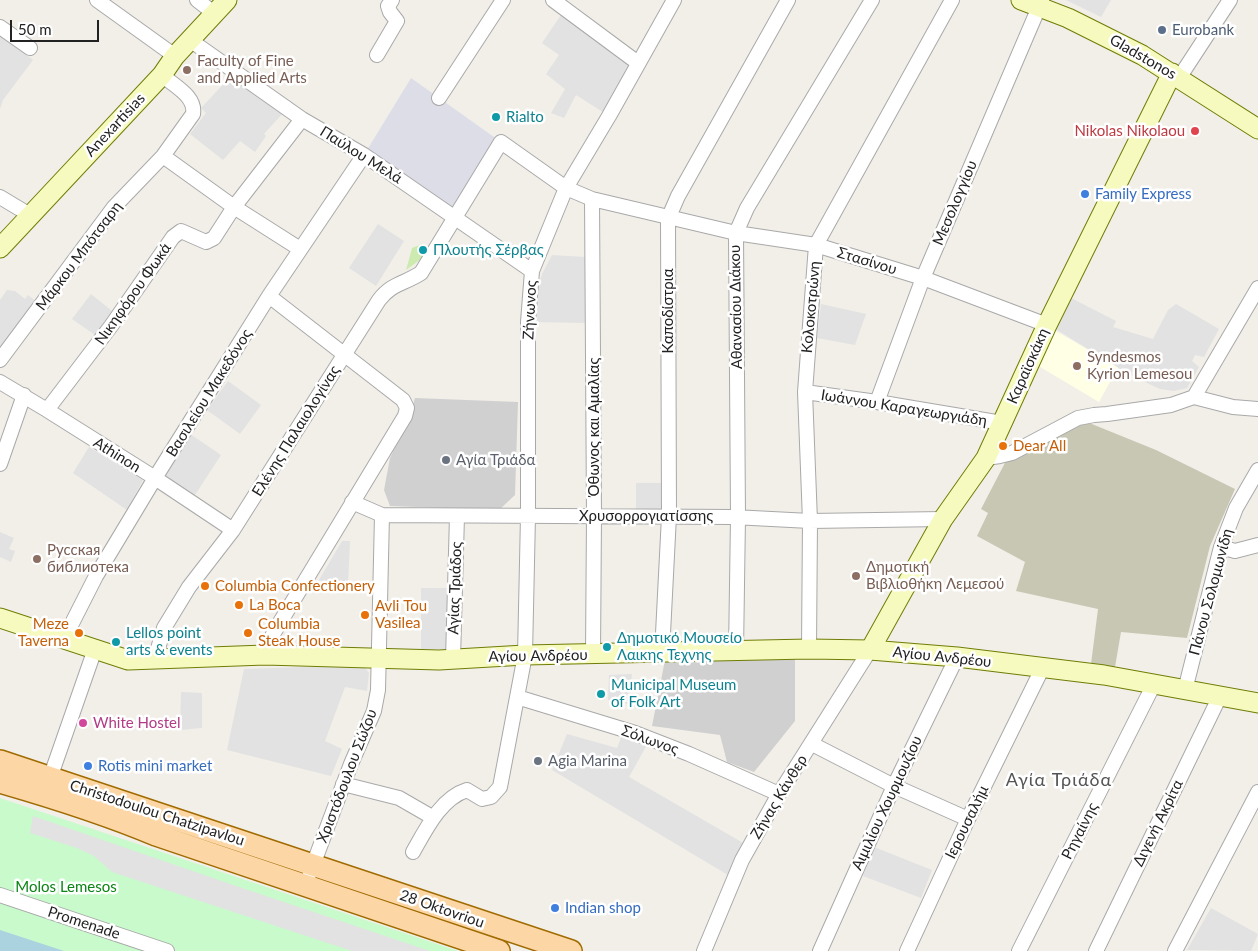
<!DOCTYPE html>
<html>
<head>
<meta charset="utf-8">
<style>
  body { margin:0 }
  #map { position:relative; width:1258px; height:951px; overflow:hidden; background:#f2efe9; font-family:Lato,sans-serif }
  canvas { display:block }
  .scale { position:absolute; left:10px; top:20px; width:89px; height:22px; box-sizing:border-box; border:2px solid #222; border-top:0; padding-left:6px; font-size:15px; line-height:18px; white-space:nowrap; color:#222; -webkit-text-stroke:4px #fff; paint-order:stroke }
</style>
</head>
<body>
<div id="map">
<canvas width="1258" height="951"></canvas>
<div class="scale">50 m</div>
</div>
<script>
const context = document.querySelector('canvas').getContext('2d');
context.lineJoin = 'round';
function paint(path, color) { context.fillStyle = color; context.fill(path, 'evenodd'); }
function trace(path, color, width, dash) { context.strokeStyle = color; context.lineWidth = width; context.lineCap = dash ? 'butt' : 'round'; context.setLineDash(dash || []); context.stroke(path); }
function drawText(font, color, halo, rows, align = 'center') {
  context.font = font + ' Lato,sans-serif'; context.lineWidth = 5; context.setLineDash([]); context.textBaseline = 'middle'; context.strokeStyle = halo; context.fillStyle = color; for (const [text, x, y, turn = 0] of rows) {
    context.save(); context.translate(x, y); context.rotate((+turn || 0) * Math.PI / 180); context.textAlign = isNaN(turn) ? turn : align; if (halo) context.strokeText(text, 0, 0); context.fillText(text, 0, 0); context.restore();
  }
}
paint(new Path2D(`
  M1054,330L1118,367L1099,402L1035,364Z`), '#ffffe5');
paint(new Path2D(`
  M415,398L518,402L515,495L499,510L390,506L384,490L390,458L410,415Z
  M795,655V721L754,772L727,762L720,735L652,726L665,660Z`), '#d0d0d0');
paint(new Path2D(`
  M1082,420L1156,450L1235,489L1210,546L1187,638L1121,632L1115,667L1091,664L1098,609L1016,591L1025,562L977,536L988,513L981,509L1007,459Z`), '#c7c7b4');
paint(new Path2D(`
  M422,244L426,253L424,257L406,270L412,248Z`), '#cdebb0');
paint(new Path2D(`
  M0,798L458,951H38L0,938Z`), '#c8facc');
paint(new Path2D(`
  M1066,0H1111L1101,17Z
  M561,15L632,68L606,114L576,95L564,118L551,113L565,89L546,74L559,55L542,43Z
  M0,33L33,60L3,100L0,109Z
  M232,75L284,112L264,134L266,136L255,152L240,141L223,160L190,134L206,113L201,108Z
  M378,224L404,241L376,286L349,268Z
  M552,255L585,257V323L534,322L539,285L542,274Z
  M7,290L15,291L25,299L28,295L38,303L0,353V300Z
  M91,294L112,311L95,335L72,319Z
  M1069,297L1116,321L1113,327L1153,339L1168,310L1176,304L1219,329L1204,357L1195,355L1192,361L1199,367L1187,388L1174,391L1160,389L1130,375L1054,328Z
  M821,304L866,314L855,345L817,338Z
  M228,381L261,405L240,434L207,410Z
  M190,434L221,455L193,498L162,478Z
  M89,447L143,480L127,510L73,473Z
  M636,483H664V514H636Z
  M0,532L14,538L9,549L15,551L11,562L0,557Z
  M342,541H350L348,584L327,583L319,580Z
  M421,588H449V649H421Z
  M363,665L369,673L367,691L345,687L325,741L342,749L331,776L227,750L244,669Z
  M632,674L628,704L608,700L609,675Z
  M181,692L202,693V728L180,730Z
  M623,733L648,743L629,777L745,844L728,875L552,770L567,734L617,748Z
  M33,816L239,887L430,951H352L112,872L94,856L77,848L30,833Z
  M874,847L932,870L921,898L863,876Z
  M1211,908L1258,934L1251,951L1187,950Z`), '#e2e2e2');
paint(new Path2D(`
  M411,78L501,142L456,218L364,155Z`), '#dddde8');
paint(new Path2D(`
  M0,930L64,951H0Z`), '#aad3df');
const street = new Path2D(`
  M97,0L175,56
  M197,0L215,14
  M553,0L638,63
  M0,27L30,48
  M190,40L302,119L364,155L532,271
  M377,55L397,21L390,12L388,6L392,0
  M1179,78L1230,0
  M439,98L503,0
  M163,156L234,207L300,249
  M0,197L30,215
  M592,199L594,516L593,655
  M0,360L114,207L163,156L193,114C196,96 174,86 162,75
  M0,382L47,410L155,478L233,530
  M805,392L877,402L1002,423
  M1194,397L1258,288
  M877,402L923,278L1042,0
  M47,410L111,326L173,237L181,231L206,242L214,238L234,207L302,119
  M986,458L1000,456L1012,453L1078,418L1094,415L1107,414L1171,405L1194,397L1233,407L1258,409
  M0,464L24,395
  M352,502L382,515L733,517L810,521L943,519
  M1221,547L1235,551L1258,545
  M64,639L96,576L155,478L269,296L364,155
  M809,649L810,521L805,392L816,245L952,0
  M736,652L738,517L736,233L747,208L872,0
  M662,653L669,516L668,219L678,196L788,0
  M265,655L273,634L405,416L407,408L403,400L269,296
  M155,659L164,628L189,587L233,530L379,300C392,283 404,284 421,273L501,142L566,188L592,199L736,233L816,245L923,278L1047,325
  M453,659L457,516
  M1185,690L1221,547L1236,508L1258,470
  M517,697L635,733L689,754L779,794
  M812,744L894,786L968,819
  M50,778L95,649
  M343,784L399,798L432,817
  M413,852C426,829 441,798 467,790L482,799L491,797L500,787L525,655L528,516V322L532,271L566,188L609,116L674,0
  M310,873L351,764L374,711L378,690L382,515
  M0,895L167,951
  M704,951L742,860L779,794L870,650
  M820,951L894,786L957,657
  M907,951L968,819L1043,667
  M1019,951L1154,684
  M1096,951L1220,696
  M1175,951L1258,792`);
const secondary = new Path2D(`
  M1021,0L1068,18L1142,55L1258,129
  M0,248L162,75L175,56L227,0
  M0,618L128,660L265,655L439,660L525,655L809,649L870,650L957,657L1104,675L1258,703
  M870,650L943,519L986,458L1047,325L1172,73`);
const primary = new Path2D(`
  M0,761L571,951
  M0,782C52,797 106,814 156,835L499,951`);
trace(street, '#a9a9a9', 16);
trace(secondary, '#707d05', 21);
trace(primary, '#a06b00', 24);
trace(street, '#fff', 14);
trace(secondary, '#f7fabf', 19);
trace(primary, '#fcd6a4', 21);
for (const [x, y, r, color] of [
  [1162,30,5,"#5c6f8a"],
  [187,70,5,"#8d6e63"],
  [496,117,5,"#0f9aa8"],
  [1195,131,5,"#e0444e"],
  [1085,194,5,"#3f7fe0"],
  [423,250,5,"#0f9aa8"],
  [1077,366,5,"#8d6e63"],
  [1003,446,5,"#e8710a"],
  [446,460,5,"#6b7280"],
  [37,559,5,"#8d6e63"],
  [856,576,5,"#8d6e63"],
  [205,586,5,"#e8710a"],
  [239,605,5,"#e8710a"],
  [365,615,5,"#e8710a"],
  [79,633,5,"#e8710a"],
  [248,633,5,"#e8710a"],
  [116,642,5,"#0f9aa8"],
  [607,647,5,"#0f9aa8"],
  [601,694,5,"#0f9aa8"],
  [83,723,5,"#d1479c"],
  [538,761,5,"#6b7280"],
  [88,766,5,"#3f7fe0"],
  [555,908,5,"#3f7fe0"]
]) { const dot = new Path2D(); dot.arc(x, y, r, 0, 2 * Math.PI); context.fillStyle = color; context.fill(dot); trace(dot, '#fff', 2); }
drawText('15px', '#4e5e75', '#fff', [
  ["Eurobank",1172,30]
], 'left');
drawText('15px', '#222', '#fff', [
  ["Gladstonos",1143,57,30],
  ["Anexartisias",115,125,-47],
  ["Παύλου Μελά",361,155,32],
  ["Μεσολογγίου",955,203,-67],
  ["Μάρκου Μπότσαρη",79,256,-53],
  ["Στασίνου",867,261,17],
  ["Νικηφόρου Φωκά",133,294,-55],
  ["Αθανασίου Διάκου",736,307,-91],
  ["Κολοκοτρώνη",811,307,-85],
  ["Ζήνωνος",530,310,-87],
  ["Καποδίστρια",668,311,-90],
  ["Καραϊσκάκη",1028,366,-66],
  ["Βασιλείου Μακεδόνος",209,393,-58],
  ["Ιωάννου Καραγεωργιάδη",904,408,9],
  ["Όθωνος και Αμαλίας",594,427,-90],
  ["Ελένης Παλαιολογίνας",296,431,-58],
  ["Athinon",117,455,32],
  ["Χρυσορρογιατίσσης",646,516],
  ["Αγίας Τριάδος",455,588,-88],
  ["Πάνου Σολομωνίδη",1211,592,-75],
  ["Αγίου Ανδρέου",538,656,-1],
  ["Αγίου Ανδρέου",942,657,6],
  ["Σόλωνος",650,740,20],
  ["Χριστόδουλου Σώζου",347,776,-69],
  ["Ζήνας Κάνθερ",779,797,-59],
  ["Αιμιλίου Χουρμουζίου",887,803,-65],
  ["Christodoulou Chatzipavlou",157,813,18],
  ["Ιερουσαλήμ",967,822,-64],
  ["Διγενή Ακρίτα",1158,823,-64],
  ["Ρηγαίνης",1080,831,-63],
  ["28 Oktovriou",442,909,19],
  ["Promenade",84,923,18]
]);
drawText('15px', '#785e54', '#fff', [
  ["Faculty of Fine",197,61],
  ["and Applied Arts",197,78],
  ["Syndesmos",1087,357],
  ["Kyrion Lemesou",1087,374],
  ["Русская",47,550],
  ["библиотека",47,567],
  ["Δημοτική",866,567],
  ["Βιβλιοθήκη Λεμεσού",866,584]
], 'left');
drawText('15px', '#0d838f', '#fff', [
  ["Rialto",506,117],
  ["Πλουτής Σέρβας",433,250],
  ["Lellos point",126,633],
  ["arts & events",126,650],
  ["Δημοτικό Μουσείο",617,638],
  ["Λαικης Τεχνης",617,655],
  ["Municipal Museum",611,685],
  ["of Folk Art",611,702]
], 'left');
drawText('15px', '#be3a42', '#fff', [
  ["Nikolas Nikolaou",1185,131]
], 'right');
drawText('15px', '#366cbe', '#fff', [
  ["Family Express",1095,194],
  ["Rotis mini market",98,766],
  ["Indian shop",565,908]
], 'left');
drawText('15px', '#c56008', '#fff', [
  ["Dear All",1013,446],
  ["Columbia Confectionery",215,586],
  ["La Boca",249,605],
  ["Avli Tou",375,606],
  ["Vasilea",375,623],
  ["Meze",69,624,"right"],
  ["Taverna",69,641,"right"],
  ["Columbia",258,624],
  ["Steak House",258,641]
], 'left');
drawText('15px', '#5b616d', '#fff', [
  ["Αγία Τριάδα",456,460],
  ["Agia Marina",548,761]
], 'left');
drawText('15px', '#b23c85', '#fff', [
  ["White Hostel",93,723]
], 'left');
drawText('15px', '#0c8416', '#fff', [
  ["Molos Lemesos",66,887]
]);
context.letterSpacing = '1px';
drawText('18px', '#555', '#fff', [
  ["Αγία Τριάδα",1059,780]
]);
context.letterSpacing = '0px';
</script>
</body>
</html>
